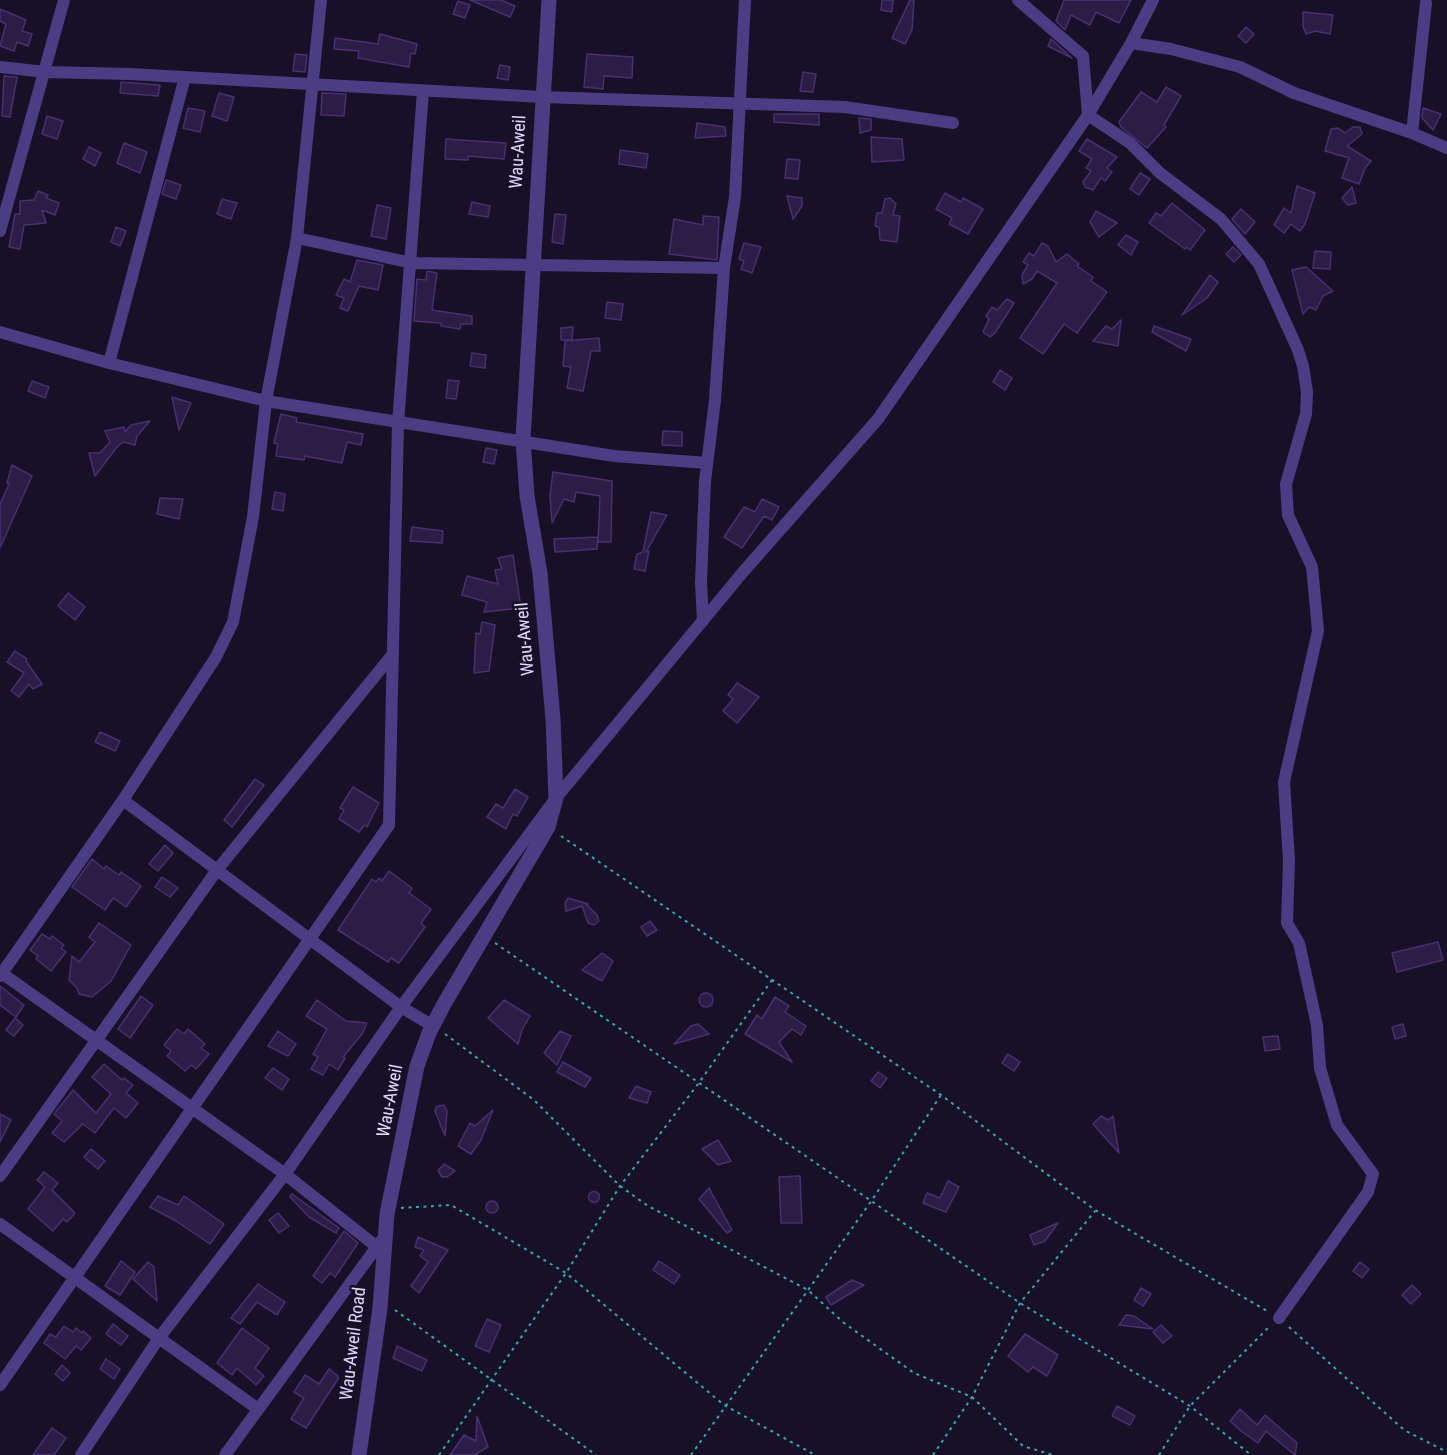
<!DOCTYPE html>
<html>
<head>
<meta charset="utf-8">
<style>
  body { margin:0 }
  canvas { display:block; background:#181026 }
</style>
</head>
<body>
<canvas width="1447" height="1455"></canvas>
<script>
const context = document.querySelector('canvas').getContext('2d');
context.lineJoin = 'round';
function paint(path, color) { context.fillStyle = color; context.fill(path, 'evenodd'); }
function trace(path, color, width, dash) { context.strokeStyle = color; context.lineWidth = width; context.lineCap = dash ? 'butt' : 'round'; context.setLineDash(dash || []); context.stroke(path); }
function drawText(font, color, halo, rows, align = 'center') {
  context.font = font + ' "Roboto Condensed",sans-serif'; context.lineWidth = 5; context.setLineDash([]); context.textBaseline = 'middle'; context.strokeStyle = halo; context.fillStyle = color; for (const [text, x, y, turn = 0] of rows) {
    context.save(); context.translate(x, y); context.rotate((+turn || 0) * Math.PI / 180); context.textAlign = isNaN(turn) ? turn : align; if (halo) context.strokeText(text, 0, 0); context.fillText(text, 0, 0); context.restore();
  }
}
const building = new Path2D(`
  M470,0H501L515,6L510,17Z
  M882,0H893L892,12L881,10Z
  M910,0H914L912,30L905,44L892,38Z
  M1064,0H1131L1119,23L1096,12L1090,25L1071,15L1065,30L1056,21Z
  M458,1L470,5L465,18L453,14Z
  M0,9L26,20L22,31L32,34L28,46L17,42L14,51L0,46L6,24L0,21Z
  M1303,12L1333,15L1330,34L1315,31L1306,34L1303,26Z
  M1246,27L1254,34L1246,43L1238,36Z
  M380,34L417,44L415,54L411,53L409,67L358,58L359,51L334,49L335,38L378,44Z
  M1051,39L1072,58L1048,46Z
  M295,54L307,55L305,72L293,71Z
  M587,54L633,57L632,78L604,76L603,89L584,87Z
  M500,65L510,67L508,80L497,78Z
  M803,72L816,74L813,92L800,91Z
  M4,76L17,77L10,117L2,116Z
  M121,82L160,85L158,96L120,93Z
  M1166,87L1181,96L1164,125L1166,127L1147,148L1121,127L1119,122L1141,92L1157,102Z
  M219,93L234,97L227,121L212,116Z
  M322,93L346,94L344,116L321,115Z
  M188,108L205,111L200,132L183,128Z
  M1423,108L1441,114L1433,130L1422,118Z
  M774,114H819V125L774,122Z
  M47,116L63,121L57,139L42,134Z
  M859,118L871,119V130L860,133Z
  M697,123L725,127L726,136L695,138Z
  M1353,127H1360L1362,134L1347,146L1371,161L1365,168L1359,184L1342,178L1349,158L1325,151L1331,129L1338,128L1345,133Z
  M871,137L902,139L904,160L872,162Z
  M446,139L506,143L504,159L468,156V160L445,159Z
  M1087,139L1117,157L1107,168L1112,172L1105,181L1101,178L1093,190L1085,187L1083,182L1091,171L1086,168L1092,159L1079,151Z
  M124,143L147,152L140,173L117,163Z
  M89,147L101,153L95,166L83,159Z
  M620,150L648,154L646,168L619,164Z
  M787,159L800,160L798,179L785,178Z
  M1140,173L1150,179L1139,195L1130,189Z
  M166,180L181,185L176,199L162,194Z
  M1297,186L1315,193L1305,224L1300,231L1291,224L1284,233L1274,225L1284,208L1291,213Z
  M1352,187L1356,203L1348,205L1342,198Z
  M38,191L48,195L46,198L59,203L55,215L42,210L46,223L24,225L20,249L9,247L15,214H20V201L34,200Z
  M945,193L961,202L963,198L983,209L968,234L949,224L952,218L936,209Z
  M787,196L802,198V206L793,219Z
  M890,198L896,204L893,215L900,216L897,242L880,240L879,227L875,226L877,213H882L885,199Z
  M222,199L237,203L231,219L217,214Z
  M472,202L490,206L488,217L469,214Z
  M1172,203L1205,230L1190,250L1186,247L1185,249L1149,223L1156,213L1161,216Z
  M377,205L391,208L386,239L371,236Z
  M1241,209L1255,222L1245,234L1232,219Z
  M1096,211L1117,223L1099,237L1090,222Z
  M555,214L566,215L563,244L552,242Z
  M703,216L719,217L717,260L669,254L674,219L703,225Z
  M116,227L126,231L120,246L111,242Z
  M1126,235L1138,242L1131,255L1118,245Z
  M744,243L761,247L752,273L741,269L744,261L739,259Z
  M1042,243L1048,246L1056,262L1067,254L1079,264L1077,266L1093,277L1091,281L1107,292L1077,333L1064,324L1043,354L1020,338L1057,283L1037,271L1032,279L1023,284L1022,275L1028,265L1023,262L1029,253L1034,256Z
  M1233,247L1241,255L1234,262L1226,254Z
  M1315,251L1331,252L1330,269L1313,268Z
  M357,260L383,265L378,290L359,286L348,311L340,308L344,298L336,295L344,279L350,282Z
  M1306,267L1333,291L1323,296L1316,310L1309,307L1303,314L1292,270Z
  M427,271L437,273L432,310L472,316V324H461L460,329L441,326V323L414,321L417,279L426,280Z
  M1210,275L1218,282L1212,291L1207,298L1182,315Z
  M1007,299L1014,303L995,333L990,337L983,332L989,319L986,316L992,307L997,310Z
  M607,302L623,304L621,320L605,318Z
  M1121,320L1118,346L1093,341L1106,326L1112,329Z
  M1154,326L1191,339L1186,351L1152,332Z
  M573,327L572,340H561V328Z
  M599,338L600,351H591L583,391L567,388L571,367L563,366L565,341Z
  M472,353L486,355L485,368L470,366Z
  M1000,370L1012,378L1005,390L993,382Z
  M448,380L459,381L456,399L446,398Z
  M32,381L49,387L45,398L28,391Z
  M172,397L191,403L179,430Z
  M281,414L297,418L296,422L363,434L361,445L347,442L342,463L305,456L304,460L276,456L278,444L274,443Z
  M150,421L137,436L135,445L123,442L117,447L95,476L89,453H100L110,442L105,431L124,427L125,432L131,425Z
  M663,431L682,432V446L662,445Z
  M486,448L497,450L494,464L483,462Z
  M12,465L32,476L0,548V504L9,484L7,483Z
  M553,472L612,481L611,542H598L600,496L576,492L574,502L564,499L552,523L550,495Z
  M275,492L285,494L283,511L272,509Z
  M160,498L183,499L179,519L157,514Z
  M762,499L779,507L772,520L764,516L742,548L724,537L744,507L755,512Z
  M651,512L667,515L646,552L649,551L645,571L634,569L637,554L643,552Z
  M412,527L443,531L442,543L410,541Z
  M598,537L597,549L555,552L554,539Z
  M513,555L521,608L484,612L487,602L462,595L467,576L498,584L495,570L502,569L498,558Z
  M68,593L85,607L75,620L58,606Z
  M482,622L495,625L489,671L474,673L476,633L480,634Z
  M15,651L27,659L26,661L42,684L33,689L29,684L19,697L11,691L24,673L7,662Z
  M737,683L759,697L737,723L723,711L733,699L728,695Z
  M100,732L120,741L115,751L95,742Z
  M255,779L264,785L232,827L224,820Z
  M353,787L379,803L367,827L364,825L359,832L339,819L344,810L340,808Z
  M515,789L528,797L517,816L513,814L506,829L487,817L496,804L503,808Z
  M165,845L173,853L158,871L149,864Z
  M92,859L104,869L106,866L119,875L121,872L141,886L126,907L113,898L105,910L72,887Z
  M389,871L412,888L409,893L431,909L421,923L425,927L399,963L391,958L388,962L338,930L372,879L376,882L379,878L382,881Z
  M162,877L178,888L170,897L155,887Z
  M568,898L588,904H586L597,915L599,921L594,925L588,923L582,906L566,911L565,903Z
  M650,921L657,930L647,936L641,927Z
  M99,923L131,945L111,981L92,997L79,994L77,988L69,980L72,956L79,962L95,942L89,937Z
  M42,934L50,939L52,936L64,945L61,948L66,952L51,971L36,959L38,956L30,950Z
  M1438,942L1443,960L1397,972L1392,953Z
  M602,953L613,961L602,981L582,970Z
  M0,986L24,1005L16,1017L0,1005Z
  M699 1000a7 7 0 1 1 14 0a7 7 0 1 1-14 0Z
  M141,996L153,1005L130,1038L118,1029Z
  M775,997L789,1006L785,1012L806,1026L801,1035L792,1029L779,1042L792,1062L745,1034L757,1015L762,1019Z
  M317,1000L346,1021L367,1023L362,1034L343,1057L345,1058L338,1070L329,1064L323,1075L311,1069L318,1057L313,1054L327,1029L306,1016Z
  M504,1000L530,1016L522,1030L518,1044L488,1018Z
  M15,1018L23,1025L14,1036L6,1030Z
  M698,1024L709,1034L674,1044L691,1026Z
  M1403,1024L1406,1036L1395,1039L1392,1027Z
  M177,1029L184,1034L188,1029L205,1044L201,1048L209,1054L196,1069L191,1065L185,1071L167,1056L171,1051L164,1045Z
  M278,1031L296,1044L288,1056L268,1046Z
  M560,1031L571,1036L557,1065L544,1053Z
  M1278,1036L1280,1049L1265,1051L1263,1037Z
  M1008,1054L1020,1062L1014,1071L1002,1063Z
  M563,1062L591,1078L585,1087L557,1072Z
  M104,1064L122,1080L124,1078L133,1085L126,1093L138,1103L126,1118L114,1108L95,1133L83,1124L64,1142L52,1133L62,1121L54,1114L73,1090L96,1113L111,1094L92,1077Z
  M273,1068L289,1079L282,1090L265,1078Z
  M878,1072L887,1078L880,1088L871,1081Z
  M636,1086L651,1092L647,1103L629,1098Z
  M444,1105L447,1111L445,1136L435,1111L436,1107Z
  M493,1110L481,1140L471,1154L458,1146L470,1123L475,1126Z
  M0,1114L11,1120L0,1142Z
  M1101,1116L1108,1120L1113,1116L1119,1153L1093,1124Z
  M718,1140L731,1161L718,1165L702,1149Z
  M91,1149L105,1161L98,1169L84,1157Z
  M444,1164L455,1171L447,1177H442L438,1171Z
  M44,1172L58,1183L52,1190L75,1213L67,1222L63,1219L53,1231L28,1209L45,1187L37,1180Z
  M800,1176L802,1223H781L779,1177Z
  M948,1181L959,1187L946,1212L923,1203L927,1193L940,1198Z
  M709,1188L732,1230L727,1233L699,1199Z
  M588.5 1197a5.5 5.5 0 1 1 11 0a5.5 5.5 0 1 1-11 0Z
  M292,1194L339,1228L336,1233L309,1217L290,1197Z
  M158,1196L178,1205L184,1196L224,1224L210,1244L176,1221L150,1207Z
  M486 1207a6 6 0 1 1 12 0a6 6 0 1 1-12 0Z
  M278,1213L289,1226L279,1233L269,1220Z
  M1058,1223L1045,1241L1034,1245L1030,1235Z
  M344,1231L358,1243L335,1277L330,1273L322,1283L313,1276Z
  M418,1237L448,1250L419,1293L411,1286L428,1262L420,1256L424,1250L415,1247Z
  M121,1261L135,1272L120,1295L105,1286Z
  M659,1261L680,1275L674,1284L653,1270Z
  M148,1262L154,1267L157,1301L133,1279Z
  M1360,1262L1369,1269L1362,1278L1353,1271Z
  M852,1280L864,1285L831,1305L826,1297Z
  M258,1284L285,1302L277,1315L257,1302L240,1324L231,1318Z
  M1412,1285L1421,1294L1411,1304L1402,1295Z
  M1141,1288L1151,1294L1143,1306L1134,1300Z
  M1126,1315L1134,1316L1153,1329L1119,1325Z
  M487,1319L501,1325L489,1352L475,1346Z
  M113,1324L128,1336L121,1345L106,1334Z
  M1161,1325L1172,1336L1163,1343L1153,1332Z
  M64,1326L73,1332L76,1328L82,1333L83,1331L91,1338L81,1350L76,1346L65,1359L44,1343L50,1334L56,1337Z
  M242,1328L269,1348L255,1368L264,1376L256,1385L237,1368L232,1375L217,1363Z
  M1025,1334L1058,1355L1047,1376L1033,1367L1028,1372L1008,1356Z
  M397,1346L427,1360L422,1371L393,1358Z
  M106,1359L120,1369L114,1379L100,1369Z
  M62,1365L70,1373L63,1381L55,1374Z
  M329,1369L338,1376V1379L306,1428L291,1419L304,1398L294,1392L305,1375L319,1384Z
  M1117,1406L1135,1416L1130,1425L1112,1416Z
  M1240,1409L1257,1425L1265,1415L1297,1443L1295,1455L1266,1431L1258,1443L1241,1431L1230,1421Z
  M477,1416L488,1447L474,1455H450L464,1435L476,1441Z
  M52,1428L66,1438L54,1455H33Z`);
paint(building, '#2c1d47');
trace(building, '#473072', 1.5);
trace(new Path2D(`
  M561,836L941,1095L1095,1210L1267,1311
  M495,943L1020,1303L1190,1406L1251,1455
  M445,1034L534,1100L620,1186L648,1206L808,1290L844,1323L914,1373L972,1397L1023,1446L1053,1455
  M401,1208L451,1205L566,1273L724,1405L815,1455
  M395,1310L596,1455
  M1289,1327L1404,1430L1447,1452
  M439,1455L566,1273L620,1186L698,1084L772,980
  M691,1455L872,1200L941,1095
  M933,1455L972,1397L1020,1303L1095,1211
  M1159,1455L1190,1406L1270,1326`), '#34a8b4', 2, [3, 4.5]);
trace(new Path2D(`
  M1018,0L1083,56L1088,115L1130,143L1160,173L1221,219L1259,264L1298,350L1303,366L1307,392L1306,414L1286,484L1288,515L1312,567L1318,631L1284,782L1289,861L1287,923L1299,943L1317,1025L1320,1068L1337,1125L1373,1174L1368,1192L1279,1318
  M1131,43L1171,49L1240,67L1294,93L1412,133L1447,148
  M0,67L45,72L130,74L542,97L845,107L953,123
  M1412,133L1426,3
  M0,231L64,0
  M297,238L412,263L724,268
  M0,332L109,363L266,401L614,456L707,463
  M109,363L185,77
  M703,621L701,583L705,481L715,400L724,268L735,197L745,0
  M123,800L401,1007L433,1026
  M0,972L285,1174L377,1247
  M0,976L123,800L216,657L233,622L253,517L266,401L297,238L321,0
  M0,1176L217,870L393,654
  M0,1224L258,1409
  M0,1385L389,825L398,423L423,91
  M81,1455L159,1338L285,1174L401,1007L556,798L743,572L878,419L1088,115L1131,43L1153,0
  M225,1455L381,1241`), '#4b3d83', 12);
trace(new Path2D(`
  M359,1455L380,1308L387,1214L417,1066L429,1033L444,1004L548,827L556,798L553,719L540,573L527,496L523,439L549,0`), '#4b3d83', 15);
drawText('18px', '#e2d7fd', '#181026', [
  ["Wau-Aweil",519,152,-87],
  ["Wau-Aweil",526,639,-95],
  ["Wau-Aweil",391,1101,-79],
  ["Wau-Aweil Road",354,1344,-83]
]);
</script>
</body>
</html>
